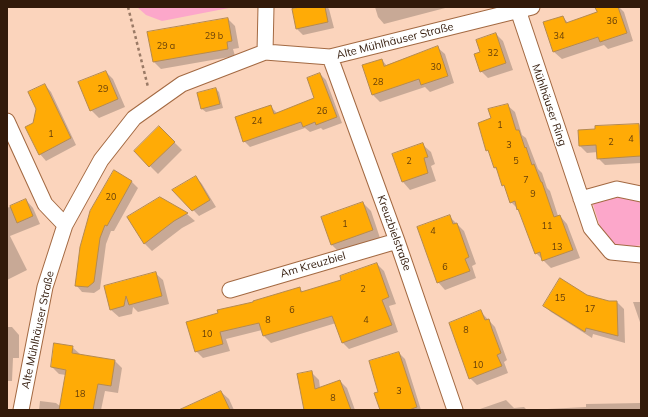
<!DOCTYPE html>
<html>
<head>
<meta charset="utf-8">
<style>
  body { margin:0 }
  #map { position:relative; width:648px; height:417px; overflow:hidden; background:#fbd4bc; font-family:Mulish,sans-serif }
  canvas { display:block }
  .frame { position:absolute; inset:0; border:8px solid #321a0a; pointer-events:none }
</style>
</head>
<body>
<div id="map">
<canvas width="648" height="417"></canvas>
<div class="frame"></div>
</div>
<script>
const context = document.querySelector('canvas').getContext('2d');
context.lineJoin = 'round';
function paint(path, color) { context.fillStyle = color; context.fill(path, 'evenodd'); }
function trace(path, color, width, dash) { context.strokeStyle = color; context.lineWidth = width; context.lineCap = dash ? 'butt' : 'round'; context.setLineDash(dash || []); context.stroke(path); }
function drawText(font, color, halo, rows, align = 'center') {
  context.font = font + ' Mulish,sans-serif'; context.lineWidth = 3; context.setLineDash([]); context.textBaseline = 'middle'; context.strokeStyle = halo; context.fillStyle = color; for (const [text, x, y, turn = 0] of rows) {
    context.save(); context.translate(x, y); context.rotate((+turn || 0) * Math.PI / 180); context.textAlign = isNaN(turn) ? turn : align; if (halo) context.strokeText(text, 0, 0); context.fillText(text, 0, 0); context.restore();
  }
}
paint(new Path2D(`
  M137,7H255H234L162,21L146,15Z
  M614,196L641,201V245C605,253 602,233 593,204Z`), '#fca7ca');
paint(new Path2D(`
  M297,7H327L329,9L334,28L303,35L297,29L293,10L297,9Z
  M375,7H449L384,24L378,17Z
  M610,7H619L624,12L633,41L608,49L604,45L562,59L554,52L545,23L563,17L568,23Z
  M228,19L235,26L239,48L233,49L235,56L161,69L154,62L149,33Z
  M496,34L503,41L513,70L488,78L481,71V52Z
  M437,47L445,54L454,83L430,92L425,87L380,102L373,95L382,60L387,66Z
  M106,72L113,79L125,107L99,118L91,110Z
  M320,74L326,80L342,123L323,130L321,128L310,132L305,128L250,147L244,141L270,106L277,113L315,99Z
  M45,85L51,92L76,145L46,161L40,154L34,123Z
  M216,89L219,92L223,108L206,112L202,109L198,93Z
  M507,105L515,112L522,135L526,138L538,169L542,173L547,188L550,191L558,216H560L567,224L580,258L551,268L536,253L519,210L511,202L499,172L495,168L490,153L487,150L492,119Z
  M639,125L641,126V163L605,165L598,158V152L587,153L580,146Z
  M159,127L182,150L158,174L135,151Z
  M423,145L431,152L435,164L431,166L436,181L410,190L403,182L393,155Z
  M114,171L132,182L138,188L114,231H111L106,244L100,289L94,293L82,292L76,285Z
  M196,177L202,184L216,207L199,216L174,190Z
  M160,198L187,214L195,221L182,228L152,251L145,244L129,218Z
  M26,200L33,208L40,224L10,236L27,270L7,280V208Z
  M363,203L371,211L380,238L339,252L332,245L322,217Z
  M449,216L464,231L476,264L472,266L476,278L445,290L438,282Z
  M377,264L384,271L396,304L389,306L398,332L349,349L342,342L336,323L271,343L264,336L262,330L226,339L230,351L203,358L196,351L254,302L299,288L303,292L342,280Z
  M155,273L163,280L169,304L138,312L133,307L132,314L119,317L111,310L105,287Z
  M586,296L609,302H617L624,309L625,343L593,334L592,338L551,312L544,305Z
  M633,302H641V325Z
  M481,312L495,327L507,360L504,362L508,373L477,385L470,378Z
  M7,327H12L19,335V358H13L12,381H7Z
  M72,347L80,354L79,355L115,361L122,368L118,393L105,391L101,410H39L40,401L56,403L61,407L66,375L59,374L52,367Z
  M399,353L405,359L421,410H382L379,393Z
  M311,372L319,380L320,388L340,381L347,388L355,410H305Z
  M221,392L229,399L234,410H181Z
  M506,400L514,408L524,407L527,410H480V409Z
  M641,403V410H528L586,407V404Z`), '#0003');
const building = new Path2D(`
  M300,7H325L328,22L296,29L292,9Z
  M595,7H618L627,33L600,42L598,37L553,52L543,22L563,16L566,23L597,12Z
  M228,18L232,41L227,42L228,49L153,62L147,32Z
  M496,33L506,63L480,72L474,54L480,52L476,40Z
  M438,46L448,76L421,85L419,79L372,95L362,65L382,59L384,66Z
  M106,71L118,99L90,111L78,82Z
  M320,73L337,117L316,125L315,122L303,127L301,122L243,142L235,117L271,105L274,114L314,98L307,78Z
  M45,84L71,138L39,155L25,127L33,123L36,109L28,92Z
  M216,88L220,104L201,109L197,93Z
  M508,104L516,130H519L525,148L526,147L532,165L534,164L541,182H542L554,217L560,215L573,250L542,261L540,252L535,254L518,209L517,210L515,201L510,203L504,185L502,186L496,167L494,168L488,150L486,151L478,123L491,118L488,109Z
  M639,124L641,156L597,159L596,145L579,146L578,130L595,129V126Z
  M159,126L175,142L149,167L134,151Z
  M423,143L428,157L424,158L428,173L402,182L392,154Z
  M114,170L132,181L107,226L105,225L100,238L94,282L88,287L75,286L80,247L87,222L90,211Z
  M196,176L210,200L192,211L172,190Z
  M160,197L188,213L174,221L144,244L127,217Z
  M26,199L33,216L17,223L10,206Z
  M363,202L373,230L331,245L321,217Z
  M450,215L453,224L457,223L469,257L465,259L470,271L437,283L417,227Z
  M377,263L389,297L382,300L392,325L342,343L332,316L263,336L259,323L220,332L223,344L195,352L186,322L218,313L217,310L253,302V301L300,287L301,292L341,280L340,276Z
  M156,272L162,296L129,305L126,296L124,306L110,310L104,286Z
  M560,278L587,295L609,301H617L618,336L586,328L585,332L543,306Z
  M481,310L485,320L489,319L492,329L501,353L497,355L502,366L469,379L449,323Z
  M54,343L73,346L72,353L115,360L111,386L98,384L93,410H59L66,370L51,367Z
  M399,352L417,407L409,410H380L374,393L378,392L369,361Z
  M312,371L315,389L340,380L351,410H304L297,374Z
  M221,391L230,410H179Z`);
paint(building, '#ffab06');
trace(building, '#b58a50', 1);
const street = new Path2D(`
  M518,10L591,228L611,252L641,255
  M265,52L266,7
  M330,57L397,241L455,410
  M7,121L45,204L65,225
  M581,199L617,189L641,194
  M230,290L397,241
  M21,410L45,287L65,225L101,160L134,118L182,84L265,52L330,57L532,7`);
trace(street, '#a36942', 17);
trace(new Path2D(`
  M128,7L148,87`), '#9a7a66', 2.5, [3, 3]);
trace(street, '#fff', 15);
drawText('9px', '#653e09', null, [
  ["36",612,21],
  ["29 b",214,36],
  ["34",559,36],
  ["29 a",166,46],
  ["32",493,53],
  ["30",436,67],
  ["28",378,82],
  ["29",103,89],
  ["26",322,111],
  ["24",257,121],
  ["1",500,125],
  ["1",51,134],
  ["4",631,139],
  ["2",611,142],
  ["3",509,145],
  ["2",409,161],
  ["5",516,161],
  ["7",526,180],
  ["9",533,194],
  ["20",111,197],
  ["1",345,224],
  ["11",547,226],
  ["4",433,231],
  ["13",557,247],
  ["6",445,267],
  ["2",363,289],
  ["15",560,298],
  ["17",590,309],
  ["6",292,310],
  ["8",268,320],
  ["4",366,320],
  ["8",466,330],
  ["10",207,334],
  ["10",478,365],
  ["3",399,391],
  ["18",80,394],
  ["8",333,398]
]);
drawText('11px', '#321a0a', '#fefefe', [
  ["Alte Mühlhäuser Straße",395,41,-14],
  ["Mühlhäuser Ring",549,105,71],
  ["Kreuzbielstraße",394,233,70],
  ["Am Kreuzbiel",313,265,-16],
  ["Alte Mühlhäuser Straße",38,330,-78]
]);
</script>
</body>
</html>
